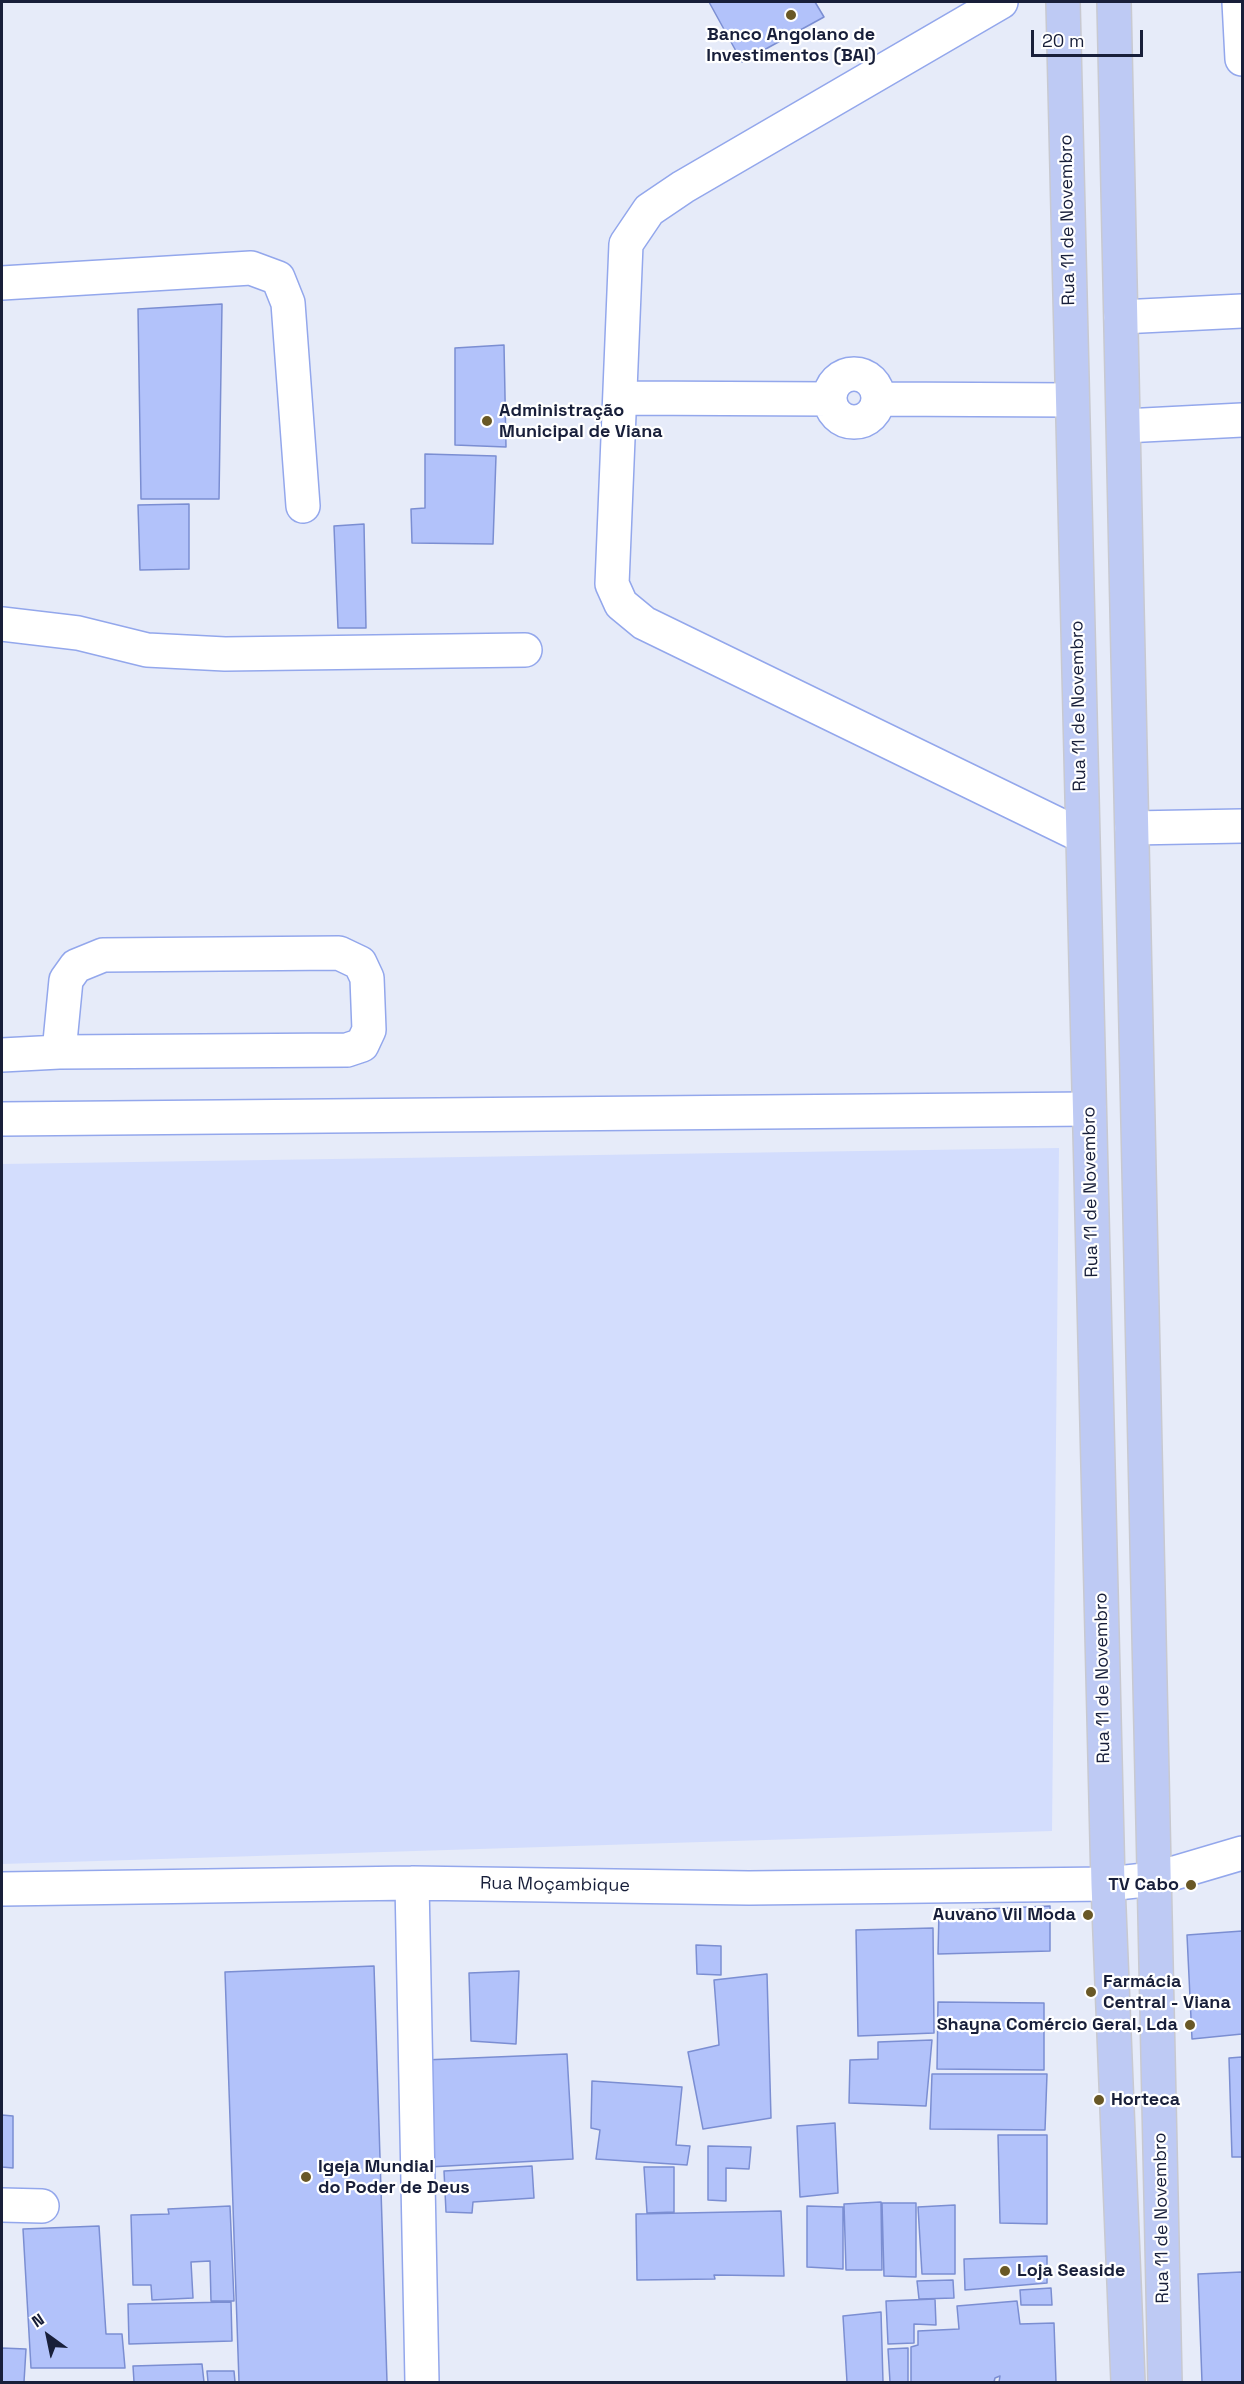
<!DOCTYPE html>
<html>
<head>
<meta charset="utf-8">
<style>
  body { margin:0 }
  #map { position:relative; width:1244px; height:2384px; overflow:hidden; background:#e6ebf9; font-family:"Space Grotesk",sans-serif }
  canvas { display:block }
  .frame { position:absolute; inset:0; border:3px solid #181f3a; pointer-events:none }
  .north { position:absolute; left:18px; top:2306px; width:60px; height:60px; -webkit-text-stroke:4px #fff; paint-order:stroke; rotate:327deg; font-size:16px; font-weight:700; line-height:24px; text-align:center; color:#181f3a }
  .north::after { content:''; display:block; margin:auto; width:21px; height:27px; background:#181f3a; clip-path:polygon(50% 0,100% 100%,50% 72%,0 100%) }
  .scale { position:absolute; left:1031px; top:30px; width:112px; height:27px; box-sizing:border-box; border:3px solid #181f3a; border-top:0; padding-left:8px; font-size:18px; line-height:21px; white-space:nowrap; color:#181f3a; -webkit-text-stroke:4px #fff; paint-order:stroke }
</style>
</head>
<body>
<div id="map">
<canvas width="1244" height="2384"></canvas>
<div class="frame"></div>
<div class="north">N</div>
<div class="scale">20 m</div>
</div>
<script>
const context = document.querySelector('canvas').getContext('2d');
context.lineJoin = 'round';
function paint(path, color) { context.fillStyle = color; context.fill(path, 'evenodd'); }
function trace(path, color, width, dash) { context.strokeStyle = color; context.lineWidth = width; context.lineCap = dash ? 'butt' : 'round'; context.setLineDash(dash || []); context.stroke(path); }
function drawText(font, color, halo, rows, align = 'center') {
  context.font = font + ' "Space Grotesk",sans-serif'; context.lineWidth = 4.5; context.setLineDash([]); context.textBaseline = 'middle'; context.strokeStyle = halo; context.fillStyle = color; for (const [text, x, y, turn = 0] of rows) {
    context.save(); context.translate(x, y); context.rotate((+turn || 0) * Math.PI / 180); context.textAlign = isNaN(turn) ? turn : align; if (halo) context.strokeText(text, 0, 0); context.fillText(text, 0, 0); context.restore();
  }
}
paint(new Path2D(`
  M1059,1148L1052,1831L2,1864V1164Z`), '#d3ddfd');
const building = new Path2D(`
  M709,2H815L824,17L742,62Z
  M222,304L219,499H141L138,309Z
  M504,345L506,447L455,445V348Z
  M425,454L496,456L493,544L412,543L411,509L425,508Z
  M189,504V569L140,570L138,505Z
  M364,524L366,628H338L334,526Z
  M1050,1906V1951L938,1954L939,1911Z
  M933,1928L934,2033L858,2036L856,1930Z
  M1242,1931V2034L1192,2039L1187,1935Z
  M696,1945L721,1946V1975L697,1974Z
  M374,1966L387,2382H239L225,1972Z
  M519,1971L516,2044L471,2041L469,1973Z
  M767,1974L771,2118L703,2129L688,2052L719,2045L714,1980Z
  M938,2002L1044,2003V2070L937,2069Z
  M932,2040L926,2106L849,2103L850,2060L878,2059V2042Z
  M567,2054L573,2159L429,2167L424,2060Z
  M1242,2057V2157H1232L1229,2058Z
  M932,2074H1047L1045,2130L930,2129Z
  M592,2081L682,2087L676,2145L690,2146L687,2165L596,2159L600,2130L591,2128Z
  M2,2115L13,2116V2168L2,2167Z
  M835,2123L838,2193L800,2197L797,2126Z
  M998,2135H1047V2224L1000,2223Z
  M708,2146L751,2147L749,2169L726,2168V2201L708,2200Z
  M532,2166L534,2198L473,2202L472,2213L446,2212L444,2171Z
  M644,2167H674V2212L647,2213Z
  M881,2202L882,2270H846L844,2204Z
  M882,2203H916V2277L884,2276Z
  M955,2205V2274H922L918,2207Z
  M230,2206L234,2301H211L210,2261L191,2262L193,2298L152,2300L151,2285H133L131,2215L169,2214L168,2209Z
  M807,2206L843,2207V2269L807,2267Z
  M781,2211L784,2276L714,2275L715,2279L637,2280L636,2214Z
  M99,2226L106,2334H122L125,2368H31L23,2229Z
  M1047,2256V2283L965,2290L964,2259Z
  M1242,2272V2382H1202L1198,2274Z
  M953,2280L954,2298L919,2299L917,2281Z
  M1051,2288L1052,2305H1021L1020,2290Z
  M935,2299L936,2325L914,2324V2343L888,2344L886,2301Z
  M1017,2301L1020,2324L1054,2323L1056,2382H999L1000,2376L995,2378L994,2382H911V2347L918,2345V2331L959,2329L957,2306Z
  M231,2302L232,2341L129,2344L128,2304Z
  M881,2312L883,2382H847L843,2316Z
  M2,2348L26,2349L24,2382H2Z
  M908,2348V2382H890L888,2349Z
  M202,2364L204,2382H134L133,2366Z
  M207,2371H234L235,2382H208Z`);
paint(building, '#b2c2fa');
trace(building, '#7b8ed2', 1.5);
const minor = new Path2D(`
  M1001,2L683,187L649,210L626,244L612,584L621,604L644,623L1082,836
  M1239,2L1242,59
  M2,283L251,268L278,278L288,303L303,506
  M1121,317L1242,311
  M830 398a24 24 0 1 1 48 0a24 24 0 1 1-48 0Z
  M621,398L830,399
  M878,399L1072,400
  M1124,426L1242,420
  M2,624L78,633L147,650L225,654L525,650
  M1132,828L1242,826
  M2,1055L59,1052L347,1050L362,1045L369,1030L367,978L360,963L339,953L103,955L76,966L66,980L59,1052
  M2,1119L1089,1109
  M412,1883L422,2382
  M2,1889L412,1883L749,1888L1108,1884L1154,1879L1242,1853
  M2,2205L42,2206`);
const major = new Path2D(`
  M1063,2L1108,1884L1128,2382
  M1114,2L1165,2382`);
trace(minor, '#93a7ec', 36);
trace(major, '#c8c9d0', 36);
trace(minor, '#fff', 33);
trace(major, '#becaf4', 33);
for (const [x, y, r, color] of [
  [791,15,6,"#695826"],
  [487,421,6,"#695826"],
  [1191,1885,6,"#695826"],
  [1088,1915,6,"#695826"],
  [1091,1992,6,"#695826"],
  [1190,2025,6,"#695826"],
  [1099,2100,6,"#695826"],
  [306,2177,6,"#695826"],
  [1005,2271,6,"#695826"]
]) { const dot = new Path2D(); dot.arc(x, y, r, 0, 2 * Math.PI); context.fillStyle = color; context.fill(dot); trace(dot, '#fff', 2); }
drawText('bold 18px', '#181f3a', '#fff', [
  ["Banco Angolano de",791,35,"center"],
  ["Investimentos (BAI)",791,56,"center"],
  ["Administração",499,411],
  ["Municipal de Viana",499,432],
  ["TV Cabo",1179,1885,"right"],
  ["Auvano Vil Moda",1076,1915,"right"],
  ["Farmácia",1103,1982],
  ["Central - Viana",1103,2003],
  ["Shayna Comércio Geral, Lda",1178,2025,"right"],
  ["Horteca",1111,2100],
  ["Igeja Mundial",318,2167],
  ["do Poder de Deus",318,2188],
  ["Loja Seaside",1017,2271]
], 'left');
drawText('18px', '#181f3a', '#fff', [
  ["Rua 11 de Novembro",1068,220,-91],
  ["Rua 11 de Novembro",1079,706,-91],
  ["Rua 11 de Novembro",1091,1192,-91],
  ["Rua 11 de Novembro",1103,1678,-91],
  ["Rua Moçambique",555,1885,1],
  ["Rua 11 de Novembro",1162,2218,-91]
]);
</script>
</body>
</html>
